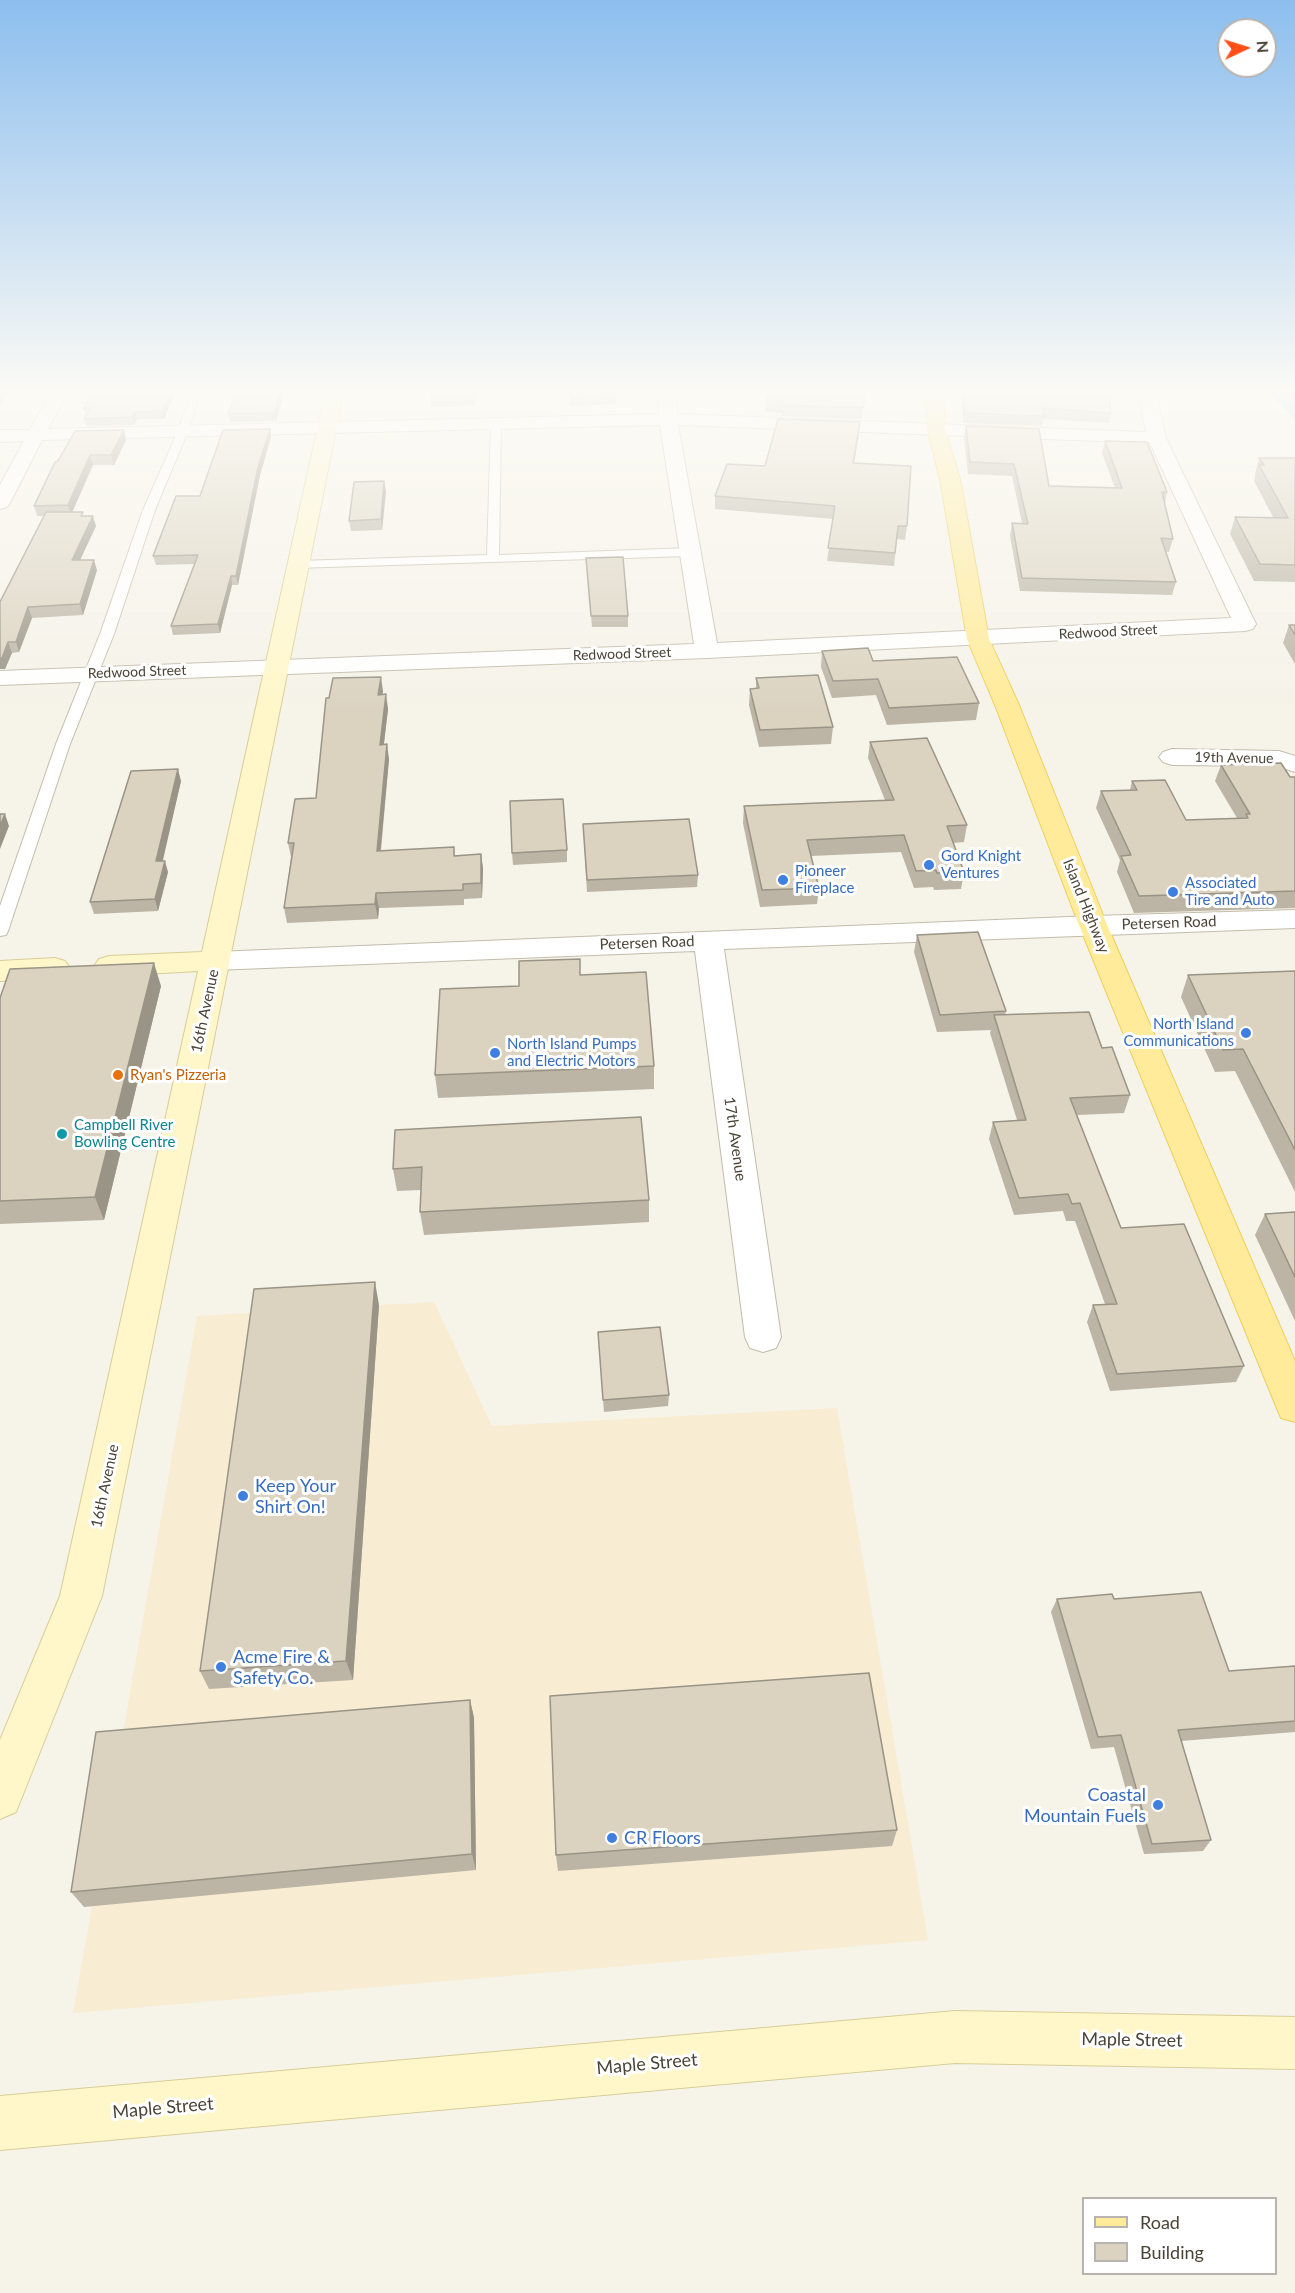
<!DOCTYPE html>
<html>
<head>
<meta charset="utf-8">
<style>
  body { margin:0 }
  #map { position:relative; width:1295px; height:2293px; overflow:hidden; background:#f6f3e9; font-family:Lato,sans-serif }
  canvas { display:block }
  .legend { position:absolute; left:1082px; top:2197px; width:195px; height:78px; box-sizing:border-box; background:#fff; border:2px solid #b7b4af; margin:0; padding:8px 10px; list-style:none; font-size:18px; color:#4a4437 }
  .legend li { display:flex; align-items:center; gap:12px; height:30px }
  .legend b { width:30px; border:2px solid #b7b4af }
  .north { position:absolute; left:1217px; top:18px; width:60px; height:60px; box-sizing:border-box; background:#fff; border:2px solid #b7b4af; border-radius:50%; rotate:86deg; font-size:16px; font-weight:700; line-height:24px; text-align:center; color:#4a4437 }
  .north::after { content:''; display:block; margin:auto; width:21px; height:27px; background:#ff4f17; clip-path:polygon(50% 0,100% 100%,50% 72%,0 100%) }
</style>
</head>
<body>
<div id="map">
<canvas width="1295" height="2293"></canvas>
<ul class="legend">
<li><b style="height:8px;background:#ffeb99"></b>Road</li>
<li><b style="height:16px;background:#dbd3c0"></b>Building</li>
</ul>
<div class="north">N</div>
</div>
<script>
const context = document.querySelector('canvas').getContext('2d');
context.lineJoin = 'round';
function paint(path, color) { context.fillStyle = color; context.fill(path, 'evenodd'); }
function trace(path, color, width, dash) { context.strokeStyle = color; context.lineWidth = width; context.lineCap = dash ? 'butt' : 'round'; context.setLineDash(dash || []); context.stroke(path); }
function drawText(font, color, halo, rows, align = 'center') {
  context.font = font + ' Lato,sans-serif'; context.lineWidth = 6; context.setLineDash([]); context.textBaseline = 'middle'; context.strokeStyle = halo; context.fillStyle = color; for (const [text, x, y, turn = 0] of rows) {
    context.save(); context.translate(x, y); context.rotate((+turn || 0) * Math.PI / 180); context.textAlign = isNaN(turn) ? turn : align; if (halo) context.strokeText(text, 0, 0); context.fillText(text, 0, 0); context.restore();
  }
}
paint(new Path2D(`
  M434,1302L492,1426L837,1408L928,1940L73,2013L197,1316Z`), '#f8ecd3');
paint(new Path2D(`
  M1267,390H1295V420Z`), '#a2ccf6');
const lane = new Path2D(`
  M192,390H202L188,431L155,510L114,634L70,744L8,931L6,935L0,936V906L56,744L100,634L143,510L178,431Z
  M496,421L501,424L499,555L690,548L696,552L690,556L294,568L292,565L298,561L487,555L491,424Z`);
const street = new Path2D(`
  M51,390H69L48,429L659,414V390H677V414L1146,432L1137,390H1155L1166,438L1256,624L1253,629L1245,631L707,658L0,685V671L694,644L660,425L42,440L10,503L7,507L0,509V485L24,441L0,442V430H30ZM678,425L1150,443L1231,618L717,643Z
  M1172,749L1279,751L1295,756V772L1277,766L1172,765L1163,762L1159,757L1163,752Z
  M1295,910V928L724,949L781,1337L776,1348L763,1352L750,1348L745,1337L695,951L215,970L205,968L200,961L205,954L215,952L1093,916Z`);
const secondary = new Path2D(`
  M326,390H344L102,1596L16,1812L0,1819V1740L60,1596L198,971L109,976L99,973L94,966L99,959L109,956L202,952Z
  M55,958L65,961L70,968L65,975L55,978L0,981V961Z
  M955,2011L1295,2017V2069L955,2063L0,2150V2096Z`);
const primary = new Path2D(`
  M926,390H944L945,429L960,479L989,639L1019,705L1107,925L1295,1361V1422L1281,1418L1276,1406L1079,925L995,705L967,639L940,479L927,429Z`);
trace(lane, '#c2bcab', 2);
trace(street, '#c2bcab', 2);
trace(secondary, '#d9cd96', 2);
trace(primary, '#edcf60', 2);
paint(lane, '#fff');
paint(street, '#fff');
paint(secondary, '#fff7ca');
paint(primary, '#ffeb99');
paint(new Path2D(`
  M176,390L164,419H137L134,425L86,426L84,419L86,415L84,408Z
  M285,390L276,421L230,422L228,414Z
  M475,390V406L431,407V402Z
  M569,390H615L616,404L570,406Z
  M866,390L862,419L781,416L782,413L765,412L766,401Z
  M961,390H1109L1111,413L1109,423L1044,419L1042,426L963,423Z
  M860,422L854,463L907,526L905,540L897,539L894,566L827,561L833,519L715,509V496L765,466Z
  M966,426L1049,486L1115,488L1102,453L1105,441L1167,492L1165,503L1173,539L1169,552H1165L1176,582L1172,595L1020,591L1010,536L1012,523H1022L1012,476L968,474L964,438Z
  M270,429L271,437L260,475L238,585H232L220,633L173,635L171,626L195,564L156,565L153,556L200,496Z
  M126,440L114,465H93L72,512L84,516L96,526L80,560L97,570L83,615L32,618L19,652L12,653L5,669H0L44,516H37L34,506L58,461Z
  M1259,458H1295V582L1254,581L1230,534L1235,517H1273L1254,481L1255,476V474Z
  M386,491L382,530L351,531L349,521Z
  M586,558L628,616V627H592Z
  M1289,625H1295V664L1283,643Z
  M822,651L873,661L979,703L976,720L887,725L876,695L832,698L821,667Z
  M756,678L833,727L831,744L759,747L749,705L750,689L756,688Z
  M383,691L382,695L388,709L384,744L389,759L381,851L454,847L455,856L481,854L483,869L482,898L464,899V905L379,908L378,919L287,923L284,908L291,857L288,843Z
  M870,742L967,825L964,842L953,843L964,872L961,889L934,890L933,887L914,888L901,852L811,856L819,888L817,904L760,907L743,823L744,806L885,800L868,758Z
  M1221,765L1290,777H1295V908L1134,913L1117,872L1120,860L1096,808L1101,791L1130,790L1132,781L1186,820L1237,818L1215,781Z
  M181,781L162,861L168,872L158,911L94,914L90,902Z
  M583,824L698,875L697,887L587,892Z
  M567,850V862L513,865L512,853Z
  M917,935L1006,1011L1005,1015L1102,1048L1130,1095L1124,1113L1077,1115L1121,1228L1244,1366L1236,1382L1110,1391L1087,1322L1093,1305L1105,1304L1075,1221H1066L1063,1211L1014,1215L989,1139L993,1122L1017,1120L990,1033L991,1030L937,1032L914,952Z
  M1295,971V1192L1235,1071L1215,1072L1181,997L1188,975Z
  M580,975L654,1066V1089L438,1098L435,1075L519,986Z
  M161,986L104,1220L0,1224V998Z
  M395,1130L649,1200V1222L424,1235L420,1212L421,1190L397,1191L393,1169Z
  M1295,1212V1321L1255,1235L1265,1214Z
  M379,1305L353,1680L209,1689L200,1671Z
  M598,1332L669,1395L668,1406L604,1412Z
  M1057,1599H1114L1229,1671L1295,1666V1732L1181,1741L1211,1840L1203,1851L1144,1854L1114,1747L1091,1749L1051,1612Z
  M470,1700L474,1718L476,1870L84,1907L71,1892Z
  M897,1830L892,1846L558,1871L556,1855Z`), '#bcb5a5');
paint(new Path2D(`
  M1,390H8L0,404V391Z
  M172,390H176L164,419L162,411Z
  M281,390H285L276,421L274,413Z
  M135,412L137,419L134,425L132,417Z
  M860,422L859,434L852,476L853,463Z
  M270,429L271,437L260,475L238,585L236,576L258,467Z
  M124,430L126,440L114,465L111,455Z
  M90,455L93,465L71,515L68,505Z
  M384,481L386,491L382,530L381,519Z
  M93,516L96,526L75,571L72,560Z
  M94,560L97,570L83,615L80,604Z
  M231,576L232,585L220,633L218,624Z
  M28,607L32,618L19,652L16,642Z
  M8,642L12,653L5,669H0V658Z
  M381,677L383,691L380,709L378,695Z
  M386,694L388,709L382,759L380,745Z
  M387,744L389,759L379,866L377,851Z
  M178,769L181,781L160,873L156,861Z
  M5,814L9,826L0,849V826Z
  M481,854L483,869L482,898L481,883Z
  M165,861L168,872L158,911L155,899Z
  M376,893L379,908L378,919L375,904Z
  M154,963L161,986L104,1220L95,1197Z
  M375,1282L379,1305L353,1680L346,1661Z
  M470,1700L474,1718L476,1870L472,1854Z`), '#999486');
const building = new Path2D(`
  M93,390H172L162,411L135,412L132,417L84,419L90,408H84Z
  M241,390H281L274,413L228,414L235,395H239Z
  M432,390H475L474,401L431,402Z
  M570,390H615L616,394L570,396Z
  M768,390H866L863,408L782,405L783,402L766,401Z
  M963,390H1109L1111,413L1043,408L1044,416L964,413Z
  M778,419L860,422L853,463L911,466L907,526H898L895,553L828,548L835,506L715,496L727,464L765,466Z
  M966,426L1039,429L1049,486L1122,488L1105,441L1147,442L1167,492H1162L1173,539L1161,538L1176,582L1022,578L1012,523L1028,524L1014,464L970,462Z
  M270,429L258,467L236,576H231L218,624L171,626L198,555L153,556L176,496H200L223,430Z
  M124,430L111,455H90L68,505L34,506L55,462L58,461L75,431Z
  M1259,458H1295V565L1260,564L1235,517L1288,518L1259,465H1264Z
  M384,481L381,519L349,521L354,482Z
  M46,512H83L81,516H93L72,560H94L80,604L28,607L16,642H8L2,658H0V602Z
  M623,557L628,616H591L586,558Z
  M1289,625H1295V635Z
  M868,648L873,661L957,657L979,703L889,708L878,679L833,681L822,651Z
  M818,675L833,727L760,730L750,689L759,688L756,678Z
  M381,677L378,695L386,694L380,745L387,744L377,851L454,847V856L481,854V883L463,884V890L376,893L375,904L284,908L294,843H288L295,799L316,798L326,698H329L333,678Z
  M927,738L967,825L947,826L964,872L937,873L936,870L916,871L904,835L807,840L819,888L762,890L744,806L894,800L870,742Z
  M1281,763L1290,777H1295V891L1139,896L1121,856L1131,855L1101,791L1137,790L1132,781L1165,780L1186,820L1248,818L1246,814H1250L1221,765Z
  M178,769L156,861H165L155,899L90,902L131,771Z
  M563,799L567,850L512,853L510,801Z
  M0,814H5L0,826Z
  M689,819L698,875L587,880L583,824Z
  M978,932L1006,1011L940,1015L917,935Z
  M580,959V975L646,972L654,1066L435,1075L440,989L519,986V961Z
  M154,963L95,1197L0,1201V998L10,969Z
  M1295,971V1150L1243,1049L1223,1050L1188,975Z
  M1089,1012L1102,1048L1112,1047L1130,1095L1070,1098L1121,1228L1184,1224L1244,1366L1117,1374L1093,1305L1117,1304L1080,1203L1072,1204L1068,1194L1019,1198L993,1122L1026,1120L994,1015Z
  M641,1117L649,1200L420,1212L422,1167L393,1169L395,1130Z
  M1295,1212V1277L1265,1214Z
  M375,1282L346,1661L200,1671L254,1289Z
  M660,1327L669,1395L603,1400L598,1332Z
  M1201,1592L1229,1671L1295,1666V1721L1178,1730L1211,1840L1152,1844L1121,1735L1098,1737L1057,1599L1112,1594L1114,1599Z
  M869,1673L897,1830L556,1855L550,1696Z
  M470,1700L472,1854L71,1892L96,1732Z`);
paint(building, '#dbd3c0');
trace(building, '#999486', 1.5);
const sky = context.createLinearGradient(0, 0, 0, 711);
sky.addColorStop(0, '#8cbeee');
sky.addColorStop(0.55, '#fbfaf5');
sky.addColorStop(1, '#fbfaf500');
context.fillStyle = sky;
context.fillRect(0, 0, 1295, 711);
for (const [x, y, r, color] of [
  [929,865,6,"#3f7fe0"],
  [783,880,6,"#3f7fe0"],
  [1173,892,6,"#3f7fe0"],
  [1246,1033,6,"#3f7fe0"],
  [495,1053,6,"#3f7fe0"],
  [118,1075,6,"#e8710a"],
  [62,1134,6,"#0f9aa8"],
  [243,1496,6,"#3f7fe0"],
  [221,1667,6,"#3f7fe0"],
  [1158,1805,6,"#3f7fe0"],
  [612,1838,6,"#3f7fe0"]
]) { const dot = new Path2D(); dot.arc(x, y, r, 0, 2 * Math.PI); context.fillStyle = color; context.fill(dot); trace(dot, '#fff', 2); }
drawText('14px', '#4a4437', '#fff', [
  ["Redwood Street",1108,632,-3],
  ["Redwood Street",622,654,-2],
  ["Redwood Street",137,672,-2],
  ["19th Avenue",1234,758,1]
]);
drawText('15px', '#366cbe', '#fff', [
  ["Gord Knight",941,856],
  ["Ventures",941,873],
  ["Pioneer",795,871],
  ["Fireplace",795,888],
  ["Associated",1185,883],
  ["Tire and Auto",1185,900],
  ["North Island",1234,1024,"right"],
  ["Communications",1234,1041,"right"],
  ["North Island Pumps",507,1044],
  ["and Electric Motors",507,1061]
], 'left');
drawText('15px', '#4a4437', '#fff', [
  ["Island Highway",1086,906,68],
  ["Petersen Road",1169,923,-2],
  ["Petersen Road",647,943,-2],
  ["16th Avenue",205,1011,-78],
  ["17th Avenue",735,1139,82],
  ["16th Avenue",105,1486,-78]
]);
drawText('15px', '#c56008', '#fff', [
  ["Ryan's Pizzeria",130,1075]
], 'left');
drawText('15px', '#0d838f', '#fff', [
  ["Campbell River",74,1125],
  ["Bowling Centre",74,1142]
], 'left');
drawText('18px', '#366cbe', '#fff', [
  ["Keep Your",255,1486],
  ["Shirt On!",255,1507],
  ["Acme Fire &",233,1657],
  ["Safety Co.",233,1678],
  ["Coastal",1146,1795,"right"],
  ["Mountain Fuels",1146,1816,"right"],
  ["CR Floors",624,1838]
], 'left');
drawText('18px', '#4a4437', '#fff', [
  ["Maple Street",1132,2040,1],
  ["Maple Street",647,2064,-5],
  ["Maple Street",163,2108,-5]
]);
</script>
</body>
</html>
